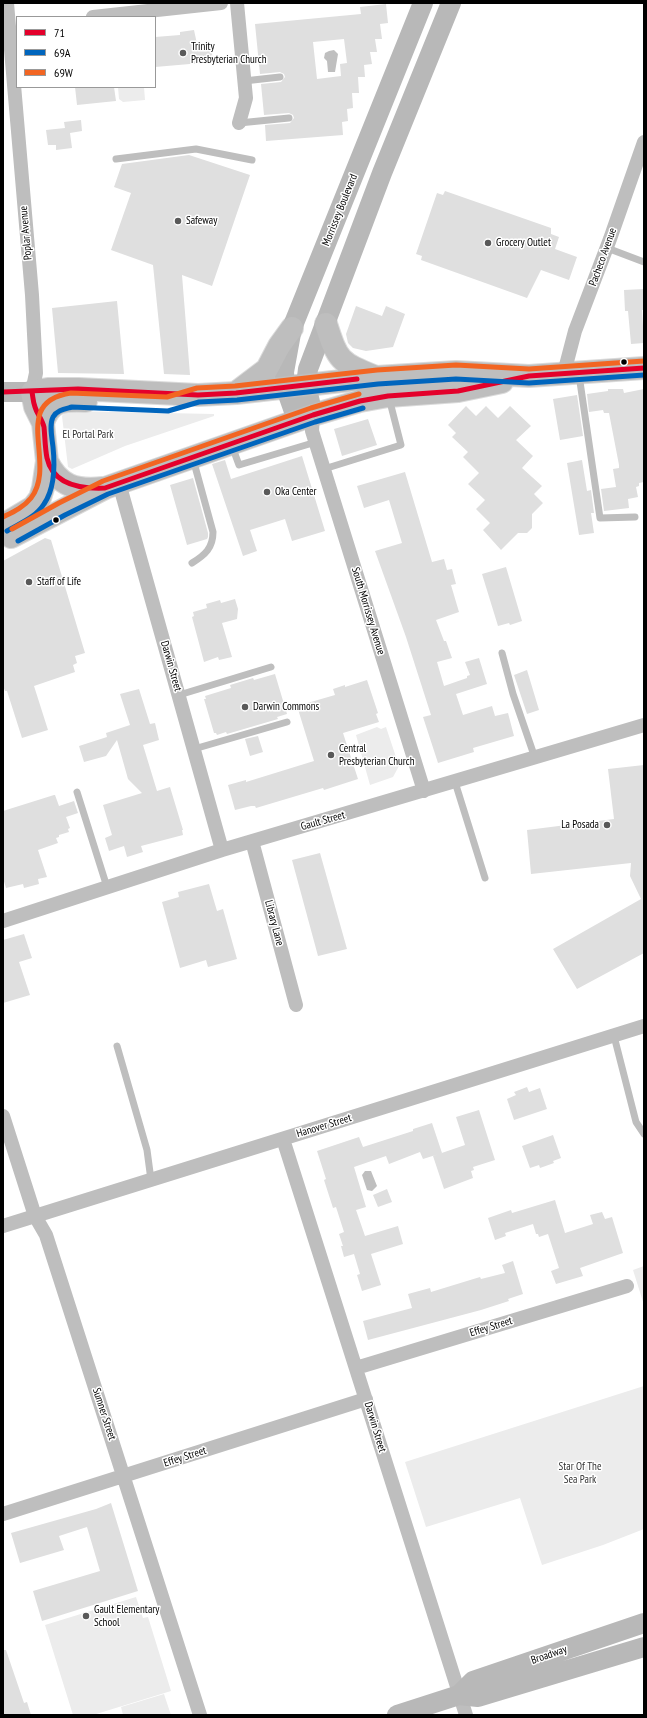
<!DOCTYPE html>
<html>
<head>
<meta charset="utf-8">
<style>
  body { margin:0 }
  #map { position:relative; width:647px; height:1718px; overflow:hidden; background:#fff; font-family:"PT Sans Narrow",sans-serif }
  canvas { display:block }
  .frame { position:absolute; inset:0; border:4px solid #000; pointer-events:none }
  .legend { position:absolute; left:16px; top:16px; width:140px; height:72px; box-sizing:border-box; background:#fff; border:1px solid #999; margin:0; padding:5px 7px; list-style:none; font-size:12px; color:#000 }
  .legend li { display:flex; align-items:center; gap:8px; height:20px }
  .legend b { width:20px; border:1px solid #999 }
</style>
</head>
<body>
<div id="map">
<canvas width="647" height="1718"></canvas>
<div class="frame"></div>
<ul class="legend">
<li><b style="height:5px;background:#e4002b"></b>71</li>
<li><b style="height:5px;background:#0065bd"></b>69A</li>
<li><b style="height:5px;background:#f26522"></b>69W</li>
</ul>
</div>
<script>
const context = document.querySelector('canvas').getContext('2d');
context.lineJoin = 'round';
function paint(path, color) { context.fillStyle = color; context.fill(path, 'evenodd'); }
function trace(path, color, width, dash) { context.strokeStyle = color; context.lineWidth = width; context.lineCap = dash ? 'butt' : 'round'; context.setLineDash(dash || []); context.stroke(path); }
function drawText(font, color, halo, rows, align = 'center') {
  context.font = font + ' "PT Sans Narrow",sans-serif'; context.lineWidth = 3; context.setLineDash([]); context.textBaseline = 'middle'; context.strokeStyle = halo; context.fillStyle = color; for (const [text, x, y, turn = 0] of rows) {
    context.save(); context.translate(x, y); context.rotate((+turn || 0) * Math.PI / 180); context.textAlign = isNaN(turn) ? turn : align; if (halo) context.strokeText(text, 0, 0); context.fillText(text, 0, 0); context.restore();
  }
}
paint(new Path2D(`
  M118,87H144L145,100L123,102L119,99Z
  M66,411L214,414V416L125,446L72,469L68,467L62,416Z
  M377,727L381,729L386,727L399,766L393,777L370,785L356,735Z
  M644,1266V1305L633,1270Z
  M644,1386V1529L603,1545L542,1565L520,1498L426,1527L405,1462Z
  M136,1597L143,1618L148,1617L171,1691L93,1715H73L45,1625Z
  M164,1694L171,1715H123L121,1707Z`), '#ececec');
paint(new Path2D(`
  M334,50L338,54L335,72H328L327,61L324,58L325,53L329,51Z
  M365,1171H371L377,1186L372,1191L367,1190L362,1175Z`), '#bfbfbf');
paint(new Path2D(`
  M386,4L388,23L380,24L382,39H375L377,52H370L372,64L364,65L365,77H358L359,93H352L353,108L347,109L348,121L342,122L343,135L266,141L265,125L290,123L294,118L293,115L289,113L264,115L261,84L281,82L285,77L284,74L280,72L260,74L255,24L361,14L360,7ZM344,39L347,63L340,64L341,76L317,79L313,42Z
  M194,30L197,44L211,43L213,62L155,67V37L180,35V32Z
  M75,87H114L116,101L77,105Z
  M81,120L82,131L70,133L72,148L56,150V145H48L46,130L65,128L64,122Z
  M189,155L250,175L212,286L182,275L190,375L164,374L153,265L111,250L131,193L114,187L122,164Z
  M445,191L551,228V234L559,237L555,249L577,257L569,280L541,270L527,298L421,260L422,256L416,254L437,193L443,195Z
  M644,289V310H642L644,343L631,344L628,311H625L624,290Z
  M117,301L124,374L58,373L52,308Z
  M356,306L382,316L386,306L405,314L393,347L366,351L353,348L348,343L346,334Z
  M608,389H623L624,393L644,389V482L639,483V486L636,487L638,497L628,499L629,508L604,511L601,489L616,487L613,469L619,468V465L609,413H604L603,410L589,412L587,394L608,391Z
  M577,395L583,436L560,440L553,399Z
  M466,406L476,416L486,406L498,418L510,406L531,426L516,440L533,456L522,468L542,486L534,494L543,503L532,514V528L527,533H518L501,550L483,530L490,523L476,509L485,500L468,484L479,473L463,457L468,452L452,437L456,433L448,425Z
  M368,419L377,445L342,456L334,429Z
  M302,456L325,531L292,541L285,519L250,530L257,551L243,556L212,464L225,460L231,479Z
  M582,460L587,491L591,490L594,513H591L594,533L579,535L567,463Z
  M405,472L432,562L444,559L447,570L452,569L456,584L451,585L459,612L436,620L444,641H446L452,658L437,662L444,686L467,678V676L470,675L465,662L479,658L487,684L456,694L463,715L492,706L495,716L508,713L514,736L473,748L474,752L438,763L423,717L431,715L406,637L375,551L402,543L389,500L364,508L357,486Z
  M193,478L208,533V537L207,539L187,545L170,485Z
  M45,538L51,540L85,653L75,656L77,663L73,665L75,672L34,686L48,730L22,738L7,691H5L3,686V561Z
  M506,567L522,621L510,625L509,623L498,626L482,574Z
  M235,599L238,609L237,619L222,623L232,657L219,660L218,657L204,662L192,617L194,616L193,612L207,608L206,604L220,600L221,603Z
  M527,670L539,710L527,714L514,675Z
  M275,674L287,714L277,717L278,719L227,734L226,732L217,735L216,733H214L204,699H206L205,696L231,688L230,685L253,678L254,680Z
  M367,680L378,713L376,714L379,722L343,733L358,779L324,790L323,788L256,808L255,806H251L235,810L228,785L246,780V782L314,761L297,706L335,695L333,689L345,685V687Z
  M139,689L150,724L155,723L159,740L143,745L157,791L170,787L183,830H182L183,835L141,846L143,852L127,857L124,846L109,851L105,838L112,835L103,805L142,793L128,779L117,740L106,756L84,762L79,746L107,737L106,733L130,725L120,694Z
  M258,736L263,752L250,756L245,739Z
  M644,765V953L577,989L553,949L641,899L630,876L631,863L531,874L527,830L614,819L608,769Z
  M54,795H55L59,806L74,801L78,813L66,817L70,828L68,829L69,832L59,835V837L56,838L58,843L38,850L47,877L38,879L39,884L24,888L23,884L6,888L3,878V811Z
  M320,853L347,949L318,956L292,860Z
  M209,884L217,911L223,909L237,959L208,967L206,960L180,968L162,902L179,897L178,892Z
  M24,934L32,958L19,962L30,995L3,1003V940Z
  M527,1087L529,1092L540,1088L547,1109L514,1120L507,1099L516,1095L514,1092Z
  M479,1110L495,1160L473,1167L474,1170L471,1171L473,1178L444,1189L433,1156L465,1145L456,1117Z
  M432,1123L442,1153L423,1159L420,1152L389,1164L386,1156L354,1167L366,1207L356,1210L365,1236L398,1226L403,1244L371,1254L381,1285L362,1291L357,1275L360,1274L354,1254L344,1257L341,1246H343L339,1234L344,1232L336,1207L333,1208L324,1180L326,1179L317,1151L359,1137L363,1147L413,1131V1129Z
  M553,1135L561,1158L553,1161L554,1163L540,1168L539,1165L530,1168L522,1146Z
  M387,1189L392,1202L378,1207L373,1195Z
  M555,1200L565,1233L593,1224L590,1215L602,1212L605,1219L612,1217L623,1253L580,1268L583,1276L556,1284L551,1271L559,1268L548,1234L539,1237L538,1234H536L533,1224L505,1233L506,1236L495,1240L488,1218L511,1210L512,1213Z
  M513,1261L523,1294L508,1299L509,1301L481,1310L368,1340L363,1321L412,1308L408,1294L430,1288L431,1292L480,1277L481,1279L505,1273L502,1265Z
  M111,1503L138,1591L42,1621L33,1591L100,1571L87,1527L59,1536L64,1550L20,1563L11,1533L96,1509Z
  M3,1650H6L24,1703L27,1702L31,1715H3Z`), '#dfdfdf');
const primary = new Path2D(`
  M326,324C338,361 339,362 376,377
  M238,391L267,369L279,346L292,328
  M43,423C50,400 64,400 86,401
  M47,461C59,486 76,491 103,488
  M3,525L33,507L40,498L43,488L47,461L43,423L35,407L32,392L48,389H78L198,395L236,393L377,377L456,372L529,376L644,368
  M11,537L105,488L313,415L360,401L388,396L458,391L502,382`);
trace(primary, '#dbdbdb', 24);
trace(new Path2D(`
  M244,81L280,77
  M239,123L289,118
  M116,159L196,149L252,160
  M607,248L644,262
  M579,375L600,518L635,517
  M232,446L239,465L316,442
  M324,469L401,445L389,398
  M192,563C205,555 213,548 213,532L193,459
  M502,653L513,694L535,758
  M179,695L271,667
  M194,749L287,722
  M455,782L485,878
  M77,792L107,887
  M614,1036L636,1122L644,1134
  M117,1046L147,1150L151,1180`), '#bebebe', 7);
trace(new Path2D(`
  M7,3L32,295L36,373L32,392
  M237,3L246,98L239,123
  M93,17L221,3
  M564,373L575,331L610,239L644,142
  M313,415L312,431L424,791
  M119,483L222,850
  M252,841L296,1005
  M3,921L222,850L644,725
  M3,1116L35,1216L46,1235L200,1715
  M283,1139L466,1715
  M3,1226L644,1026
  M356,1368L627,1286
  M3,1514L366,1399`), '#bebebe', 14);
trace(new Path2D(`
  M3,392H32
  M313,415L306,385L308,369L382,173L451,3
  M297,420L285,386L284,372L292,328L423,3
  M459,1695L473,1681L644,1623
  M397,1715L459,1695L478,1697L644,1647`), '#b8b8b8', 20);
trace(primary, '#bebebe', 22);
trace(new Path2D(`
  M3,392L78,389L198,395L236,393L357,379
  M32,392C33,397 33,402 35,407C37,414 42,419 44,427C45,437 45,448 47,458C53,485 82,489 105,488L313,415L360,401L388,396L458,391L529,376L644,368`), '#e4002b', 5);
trace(new Path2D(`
  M7,531C20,523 35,518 44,504C55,488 55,466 53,447C52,438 49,425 53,417C57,410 65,409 72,407L168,411L199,402L237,400L378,384L456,379L529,383L644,375
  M18,541L65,515L108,494L315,422L363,408`), '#0065bd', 5);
trace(new Path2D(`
  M3,517C13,512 24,507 31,498C58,463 9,402 71,393L167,397L197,388L235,386L377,370L456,365L529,369L644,361
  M12,529L59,503L103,481L311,408L359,394`), '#f26522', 5);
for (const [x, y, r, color] of [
  [183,53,4,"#595959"],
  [178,221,4,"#595959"],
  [488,243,4,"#595959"],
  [624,362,3.5,"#000"],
  [267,492,4,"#595959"],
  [56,520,3.5,"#000"],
  [29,582,4,"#595959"],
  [245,707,4,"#595959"],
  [331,755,4,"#595959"],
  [607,825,4,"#595959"],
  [86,1616,4,"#595959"]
]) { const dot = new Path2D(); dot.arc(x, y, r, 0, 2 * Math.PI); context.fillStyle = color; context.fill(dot); trace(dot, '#fff', 1.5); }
drawText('11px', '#000', '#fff', [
  ["Trinity",191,47],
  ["Presbyterian Church",191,60],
  ["Safeway",186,221],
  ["Grocery Outlet",496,243],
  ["Oka Center",275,492],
  ["Staff of Life",37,582],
  ["Darwin Commons",253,707],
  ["Central",339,749],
  ["Presbyterian Church",339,762],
  ["La Posada",599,825,"right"],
  ["Gault Elementary",94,1610],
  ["School",94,1623]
], 'left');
drawText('11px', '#000', '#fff', [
  ["Morrissey Boulevard",340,210,-68],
  ["Poplar Avenue",26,233,-95],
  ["Pacheco Avenue",603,257,-70],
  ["South Morrissey Avenue",368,611,73],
  ["Darwin Street",171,666,74],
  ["Gault Street",323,821,-16],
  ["Library Lane",274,923,75],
  ["Hanover Street",324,1126,-17],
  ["Effey Street",491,1327,-17],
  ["Sumner Street",104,1414,72],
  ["Darwin Street",375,1427,73],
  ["Effey Street",185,1457,-18],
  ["Broadway",549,1655,-19]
]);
drawText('11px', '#333', '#fff', [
  ["El Portal Park",88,435],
  ["Star Of The",580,1467],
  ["Sea Park",580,1480]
]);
</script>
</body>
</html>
